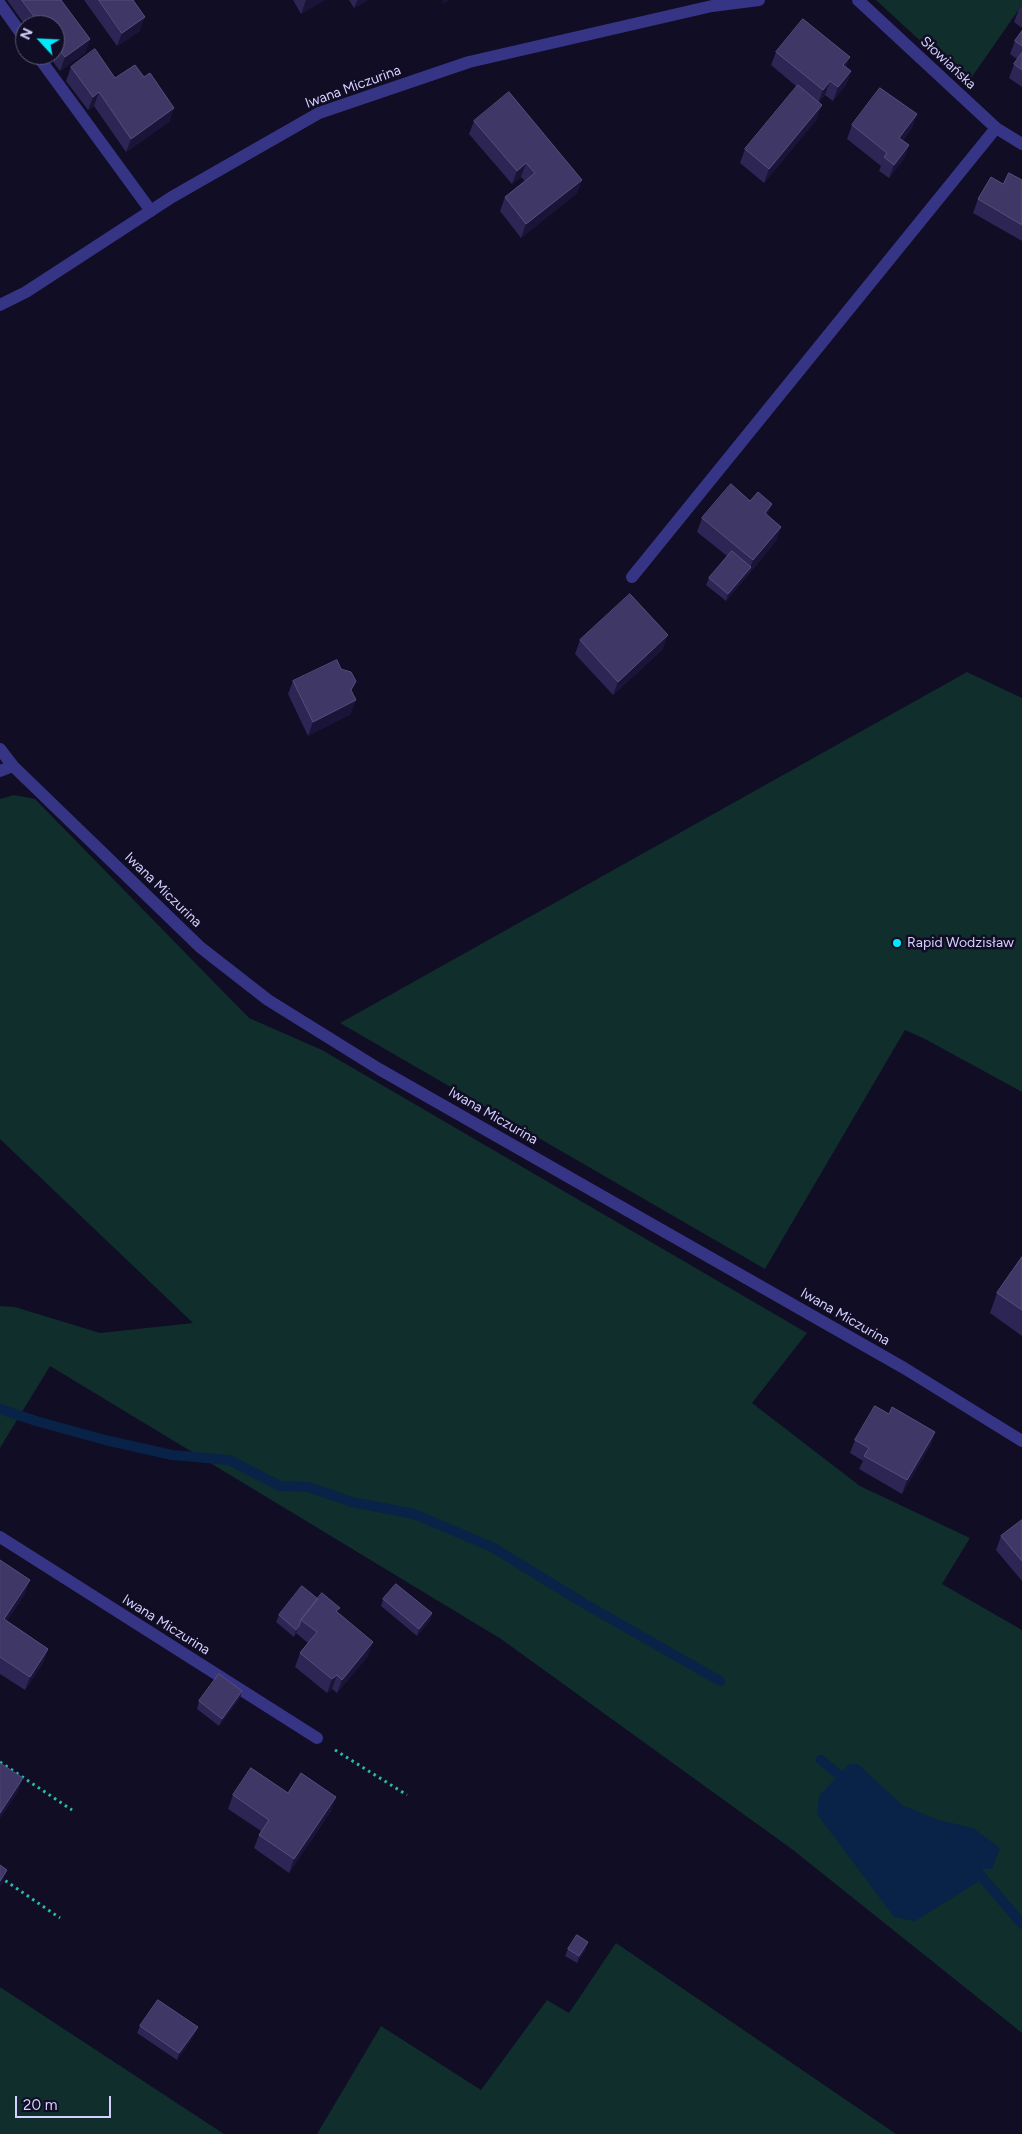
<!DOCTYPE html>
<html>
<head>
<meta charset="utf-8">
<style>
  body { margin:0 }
  #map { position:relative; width:1022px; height:2134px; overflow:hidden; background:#100d24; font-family:Figtree,sans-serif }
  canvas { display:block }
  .north { position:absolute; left:15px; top:15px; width:50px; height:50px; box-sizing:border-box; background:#100d24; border:1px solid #5e5b7c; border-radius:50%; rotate:295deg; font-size:14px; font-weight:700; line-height:20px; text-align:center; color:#d4d0ff }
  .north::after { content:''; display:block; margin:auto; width:18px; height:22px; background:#00e9fb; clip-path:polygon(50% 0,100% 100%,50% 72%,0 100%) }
  .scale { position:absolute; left:15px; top:2096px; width:96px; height:22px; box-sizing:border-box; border:2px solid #d4d0ff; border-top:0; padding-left:6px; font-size:15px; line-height:18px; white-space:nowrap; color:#d4d0ff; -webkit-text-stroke:4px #100d24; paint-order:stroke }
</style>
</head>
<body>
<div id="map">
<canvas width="1022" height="2134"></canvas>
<div class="north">N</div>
<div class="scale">20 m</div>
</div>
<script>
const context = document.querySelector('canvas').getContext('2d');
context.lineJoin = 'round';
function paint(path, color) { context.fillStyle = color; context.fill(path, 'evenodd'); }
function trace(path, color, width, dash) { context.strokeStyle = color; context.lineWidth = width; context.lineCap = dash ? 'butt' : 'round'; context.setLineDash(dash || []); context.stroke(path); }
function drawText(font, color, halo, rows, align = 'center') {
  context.font = font + ' Figtree,sans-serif'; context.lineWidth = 5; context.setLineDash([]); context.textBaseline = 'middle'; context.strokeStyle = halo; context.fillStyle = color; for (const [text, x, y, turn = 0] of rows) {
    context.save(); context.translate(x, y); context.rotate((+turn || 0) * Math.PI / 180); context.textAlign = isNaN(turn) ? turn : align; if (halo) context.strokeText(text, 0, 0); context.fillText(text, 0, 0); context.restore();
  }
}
paint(new Path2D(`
  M876,0H1022V5L967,84Z
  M967,672L1022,698V1092L925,1039L905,1030L765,1269L340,1023Z
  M14,795L35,799L249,1018L322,1050L807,1333L752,1403L860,1486L970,1538L942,1584L1022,1630V2033L793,1850L501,1639L50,1366L0,1448V1306L15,1307L100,1333L193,1323L0,1139V799Z
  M616,1943L896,2134H317L381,2026L481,2090L547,2000L569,2013Z
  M0,1987L224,2134H0Z`), '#0f2e2c');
paint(new Path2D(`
  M849,1764H858L902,1805L938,1820L973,1828L1000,1848L992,1869H976L978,1882L915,1921L894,1917L817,1814L819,1796Z`), '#092247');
trace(new Path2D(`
  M0,1409L36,1421L105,1440L172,1455L229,1460L280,1486L308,1487L352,1502L414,1514L492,1547L585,1604L720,1681
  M821,1760L839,1775
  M975,1869L1022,1924`), '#092247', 10);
trace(new Path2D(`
  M335,1750L407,1795
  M0,1762L72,1810
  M0,1877L60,1918`), '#28bbad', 3, [2.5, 4]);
trace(new Path2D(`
  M0,4L25,39
  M37,55L151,211
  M632,577L996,128`), '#363585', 12);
trace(new Path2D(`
  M858,0L996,128L1022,144
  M0,305L26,292L172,197L319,113L469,62L712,6L759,0
  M0,749L13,766L200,947L268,1000L379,1069L904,1368L1022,1441
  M0,771L13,766
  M0,1537L317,1738`), '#363585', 12);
paint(new Path2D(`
  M7,0H61L90,39L85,53L60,71L48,55H55V25H25Z
  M84,0H133L140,31L117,46Z
  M293,0H325L301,14Z
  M349,0H368L354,8Z
  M1022,5V28L1014,22L1019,9Z
  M1022,31V87L1009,78L1014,64L1017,59L1010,54L1015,41Z
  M776,52L846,67L851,71L846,85L833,101L825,95L819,102L817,119L764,183L740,163L745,149L797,87L771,65Z
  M71,67L115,78L174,108L169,122L126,152L94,106L88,110L66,81Z
  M917,114L912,128L903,140L909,145L904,159L889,178L879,171L881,166L847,139L852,125Z
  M474,121L582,180L577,193L521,238L500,211L505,197L525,181L521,177L512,184L469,134Z
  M1022,180V241L973,213L978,199Z
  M768,516L781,527L776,541L726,601L706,585L709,578L727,556L697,532L702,518Z
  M580,640L663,649L613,695L575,654Z
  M293,681L351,714L308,736L288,694Z
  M1022,1257V1336L990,1313L997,1293Z
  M889,1414L935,1432L930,1446L902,1494L859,1469L863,1461L850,1453L855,1440Z
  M1022,1520V1581L996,1550L1001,1536Z
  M0,1560L25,1594L7,1621L48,1649L43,1663L25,1690L0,1674Z
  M318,1599L338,1613L368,1656L337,1693L332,1689L327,1693L295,1667L300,1653L308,1643L296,1633L294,1637L276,1622L279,1615Z
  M383,1599L432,1613L430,1620L417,1636L381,1606Z
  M240,1698L219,1726L197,1709L199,1701Z
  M288,1793L331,1811L289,1873L254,1848L259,1835L261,1831L228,1809L233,1795Z
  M568,1949H586L577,1963L565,1956Z
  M140,2026L195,2034L177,2060L137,2033Z`), '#2d2553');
paint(new Path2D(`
  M306,0H325L301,14Z
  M358,0H368L354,8L357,1Z
  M443,0H449L442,4Z
  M145,17L140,31L117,46L122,33Z
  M90,39L85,53L60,71L65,57Z
  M850,57L845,71L843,65Z
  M851,71L846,85L833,101L838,87Z
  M830,81L825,95L818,103L823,90Z
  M99,92L94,106L88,110L93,97Z
  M822,105L817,119L764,183L769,169Z
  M174,108L169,122L126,152L131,139Z
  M917,114L912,128L894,151L899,138Z
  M909,145L904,159L889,178L894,165Z
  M526,163L521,177L512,184L517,171Z
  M582,180L577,193L521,238L526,224Z
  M772,504L767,518L765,513Z
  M781,527L776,541L748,574L753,560Z
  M751,567L748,574L726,601L728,594Z
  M668,635L663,649L613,695L618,682Z
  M356,700L351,714L308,736L313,722Z
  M935,1432L930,1446L902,1494L907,1480Z
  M30,1580L25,1594L0,1632L4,1619Z
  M432,1613L430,1620L417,1636L419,1629Z
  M299,1626L296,1633L294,1637L296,1630Z
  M373,1642L368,1656L337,1693L342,1680Z
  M48,1649L43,1663L25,1690L30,1677Z
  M337,1675L332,1689L327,1693L332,1679Z
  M242,1691L240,1698L219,1726L222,1719Z
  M23,1778L18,1792L0,1819V1813Z
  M336,1797L331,1811L289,1873L294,1859Z
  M7,1870L2,1884L0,1887V1881Z
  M588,1942L586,1949L577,1963L579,1956Z
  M198,2027L195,2034L177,2060L179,2053Z`), '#1a1438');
const building = new Path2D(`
  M22,0H61L90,39L65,57L55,44V25H41Z
  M99,0H133L145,17L122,33Z
  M803,19L850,57L843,65L851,71L838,87L830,81L823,90L776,52Z
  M1022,31V46L1015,41Z
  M95,49L115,78L135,65L144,77L150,73L174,108L131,139L99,92L93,97L71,67Z
  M1022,53V70L1014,64Z
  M798,85L822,105L769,169L745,149Z
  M880,88L917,114L899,138L909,145L894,165L884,157L887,153L852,125Z
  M509,92L582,180L526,224L505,197L535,173L526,163L517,171L474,121Z
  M1009,173L1022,180V225L978,199L991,177L1003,184Z
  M731,484L750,501L758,492L772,504L765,513L781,527L753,560L702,518Z
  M732,551L751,567L728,594L709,578Z
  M630,594L668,635L618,682L580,640Z
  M337,660L341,669L351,672L356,681L351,690L356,700L313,722L293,681Z
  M1022,1257V1310L997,1293Z
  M875,1406L889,1414L892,1407L935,1432L907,1480L864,1456L869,1448L855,1440Z
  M1022,1520V1561L1001,1536Z
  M0,1560L30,1580L4,1619L48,1649L30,1677L0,1657Z
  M396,1584L432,1613L419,1629L383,1599Z
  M302,1586L318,1599L301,1620L299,1626L296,1630L279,1615Z
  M322,1593L340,1608L336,1611L373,1642L342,1680L337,1675L332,1679L300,1653L317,1632L301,1620Z
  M219,1674L242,1691L222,1719L199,1701Z
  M0,1763L23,1778L0,1813Z
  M251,1768L288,1793L301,1773L336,1797L294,1859L259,1835L269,1820L233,1795Z
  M0,1865L7,1870L0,1881Z
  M577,1935L588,1942L579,1956L568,1949Z
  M158,2000L198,2027L179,2053L140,2026Z`);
paint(building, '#3f3765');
trace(building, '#564f7e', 1);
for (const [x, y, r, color] of [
  [897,943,5,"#00e9fb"]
]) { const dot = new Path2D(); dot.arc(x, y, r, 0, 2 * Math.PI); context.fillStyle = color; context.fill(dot); trace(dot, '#100d24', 2); }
drawText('14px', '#d4d0ff', '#100d24', [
  ["Słowiańska",948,63,43],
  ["Iwana Miczurina",353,87,-20],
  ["Iwana Miczurina",163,890,44],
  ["Iwana Miczurina",493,1116,30],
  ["Iwana Miczurina",845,1317,30],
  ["Iwana Miczurina",166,1625,32]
]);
drawText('14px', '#d4d0ff', '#100d24', [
  ["Rapid Wodzisław",907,943]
], 'left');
</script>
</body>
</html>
